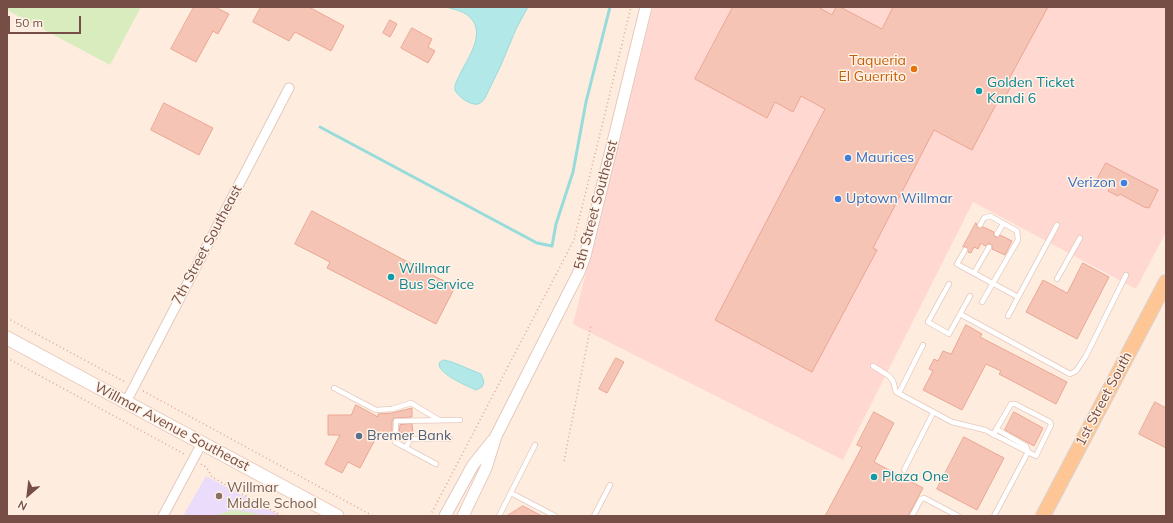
<!DOCTYPE html>
<html>
<head>
<meta charset="utf-8">
<style>
  body { margin:0 }
  #map { position:relative; width:1173px; height:523px; overflow:hidden; background:#feeddf; font-family:Mulish,sans-serif }
  canvas { display:block }
  .frame { position:absolute; inset:0; border:8px solid #764e45; pointer-events:none }
  .north { position:absolute; left:8px; top:475px; width:40px; height:40px; -webkit-text-stroke:3px #fff2e7; paint-order:stroke; rotate:208deg; font-size:11px; font-weight:700; line-height:16px; text-align:center; color:#764e45 }
  .north::after { content:''; display:block; margin:auto; width:14px; height:18px; background:#764e45; clip-path:polygon(50% 0,100% 100%,50% 72%,0 100%) }
  .scale { position:absolute; left:8px; top:16px; width:73px; height:18px; box-sizing:border-box; border:2px solid #764e45; border-top:0; padding-left:5px; font-size:12px; line-height:14px; white-space:nowrap; color:#764e45; -webkit-text-stroke:3px #fff2e7; paint-order:stroke }
</style>
</head>
<body>
<div id="map">
<canvas width="1173" height="523"></canvas>
<div class="frame"></div>
<div class="north">N</div>
<div class="scale">50 m</div>
</div>
<script>
const context = document.querySelector('canvas').getContext('2d');
context.lineJoin = 'round';
function paint(path, color) { context.fillStyle = color; context.fill(path, 'evenodd'); }
function trace(path, color, width, dash) { context.strokeStyle = color; context.lineWidth = width; context.lineCap = dash ? 'butt' : 'round'; context.setLineDash(dash || []); context.stroke(path); }
function drawText(font, color, halo, rows, align = 'center') {
  context.font = font + ' Mulish,sans-serif'; context.lineWidth = 3; context.setLineDash([]); context.textBaseline = 'middle'; context.strokeStyle = halo; context.fillStyle = color; for (const [text, x, y, turn = 0] of rows) {
    context.save(); context.translate(x, y); context.rotate((+turn || 0) * Math.PI / 180); context.textAlign = isNaN(turn) ? turn : align; if (halo) context.strokeText(text, 0, 0); context.fillText(text, 0, 0); context.restore();
  }
}
paint(new Path2D(`
  M653,7H1166V232L1136,289L973,202L843,460L573,324Z`), '#ffd8d2');
paint(new Path2D(`
  M206,476L281,516H183Z`), '#eadcfa');
paint(new Path2D(`
  M7,7H141L110,65L7,10Z
  M233,510L249,512L264,516H214Z`), '#d8ecbd');
const water = new Path2D(`
  M446,7H528L516,29L501,65L485,98C483,101 481,103 478,104C471,106 457,96 455,90C454,84 459,77 461,72C470,55 488,29 466,14C460,10 452,9 446,7Z
  M444,360L452,362L481,374L484,382L482,387L476,390C467,386 441,375 439,365L440,362Z`);
paint(water, '#b2e9e8');
trace(water, '#98dbdb', 1);
trace(new Path2D(`
  M320,127L537,243L552,246L556,224L573,172L586,102L610,7`), '#98dbdb', 3);
const building = new Path2D(`
  M194,7H215L229,14L218,34L213,31L196,62L171,49Z
  M261,7H309L344,26L331,51L295,32L289,41L253,22Z
  M733,7H818L832,15L836,7H840L882,29L893,7H1048L1009,79L1014,81L1004,99L1000,97L972,150L934,130L873,248L877,250L812,372L715,320L825,109L801,96L793,112L775,102L767,118L695,79Z
  M390,20L397,24L390,37L383,33Z
  M412,28L432,39L428,47L435,51L428,63L401,48Z
  M164,103L213,128L199,155L151,130Z
  M1106,163L1158,190L1149,208L1144,207L1120,194L1118,196L1108,191L1110,187L1097,180Z
  M312,211L455,287L436,324L327,268L330,262L295,244Z
  M976,223L978,228L983,227L994,232V235L995,237H998L1000,235L1012,241L1005,255L992,249V245L989,243L985,246L981,243L978,249L974,247L971,253L968,252L967,247H963Z
  M1083,263L1109,277L1077,339L1026,312L1043,280L1067,293Z
  M966,325L982,334L980,337L1067,382L1056,404L999,374L1001,371L986,364L962,410L923,390L933,371L929,369L934,359L938,361L943,351L951,354Z
  M616,358L624,362L607,393L599,389Z
  M1155,402L1166,408V448L1139,434Z
  M356,405L378,417V414L392,413L412,408V417L394,418L392,421V433L378,434L360,468L348,462L342,473L325,464L340,435H328V415H351Z
  M874,412L894,423L874,462L923,488L908,516H825L862,447L857,445Z
  M1014,412L1043,428L1034,446L1005,430Z
  M412,424L413,432L399,433L400,425Z
  M964,437L1004,458L977,510L937,489Z
  M523,506L542,516H507Z`);
paint(building, '#f6c4b4');
trace(building, '#eaa693', 1);
const service = new Path2D(`
  M980,225L984,218L990,216L1017,231L1018,240L982,302
  M997,234L1003,224
  M965,250L957,264L1018,297
  M974,273L989,247
  M1057,279L1080,238
  M949,284L928,322L949,334L970,296
  M960,314L1070,374L1076,371L1086,356L1126,275
  M1008,316L1057,225
  M873,366L889,376L893,381L896,392L952,422L985,430L1036,456L1051,425L1050,422L1015,404H1011L993,435
  M334,388L376,410L392,409L411,403L439,420
  M899,393L923,345
  M406,448L410,439H450
  M436,464L395,442L396,421L460,420
  M904,470L933,413
  M511,493L555,516
  M499,516L535,445
  M594,516L610,485
  M912,516L921,499L924,498L958,516
  M994,516L1028,452L1026,446L996,429`);
const minor = new Path2D(`
  M126,402L289,88
  M163,516L202,443`);
const tertiary = new Path2D(`
  M445,516L473,465L493,440
  M463,516L486,468L496,436L579,272L585,256L646,7`);
const secondary = new Path2D(`
  M7,338L337,516`);
const primary = new Path2D(`
  M1043,516L1166,282`);
trace(service, '#e5c9bd', 6);
trace(minor, '#e5c9bd', 11);
trace(tertiary, '#e5c9bd', 13);
trace(secondary, '#eac9ba', 15);
trace(primary, '#dbd1cf', 16);
trace(new Path2D(`
  M7,318L125,382
  M7,358L186,455
  M143,391L373,516
  M564,461L591,325
  M201,464L207,468L212,477L282,516
  M430,516L574,240L631,7`), '#daa798', 1.5, [1, 3]);
trace(service, '#fff', 4.5);
trace(minor, '#fff', 9);
trace(tertiary, '#fff', 11);
trace(secondary, '#fff', 13);
trace(primary, '#ffc695', 14);
for (const [x, y, r, color] of [
  [914,69,4,"#e8710a"],
  [979,91,4,"#0f9aa8"],
  [848,158,4,"#3f7fe0"],
  [1124,183,4,"#3f7fe0"],
  [838,199,4,"#3f7fe0"],
  [391,277,4,"#0f9aa8"],
  [359,436,4,"#5c6f8a"],
  [874,477,4,"#0f9aa8"],
  [219,496,4,"#8d6e63"]
]) { const dot = new Path2D(); dot.arc(x, y, r, 0, 2 * Math.PI); context.fillStyle = color; context.fill(dot); trace(dot, '#fff2e7', 1.5); }
drawText('14px', '#c56008', '#fff2e7', [
  ["Taqueria",906,61],
  ["El Guerrito",906,77]
], 'right');
drawText('14px', '#0d838f', '#fff2e7', [
  ["Golden Ticket",987,83],
  ["Kandi 6",987,99],
  ["Willmar",399,269],
  ["Bus Service",399,285],
  ["Plaza One",882,477]
], 'left');
drawText('14px', '#366cbe', '#fff2e7', [
  ["Maurices",856,158],
  ["Verizon",1116,183,"right"],
  ["Uptown Willmar",846,199]
], 'left');
drawText('14px', '#764e45', '#fff2e7', [
  ["5th Street Southeast",596,205,-75],
  ["7th Street Southeast",207,245,-62],
  ["1st Street South",1104,399,-62],
  ["Willmar Avenue Southeast",172,427,28]
]);
drawText('14px', '#4e5e75', '#fff2e7', [
  ["Bremer Bank",367,436]
], 'left');
drawText('14px', '#785e54', '#fff2e7', [
  ["Willmar",227,488],
  ["Middle School",227,504]
], 'left');
</script>
</body>
</html>
